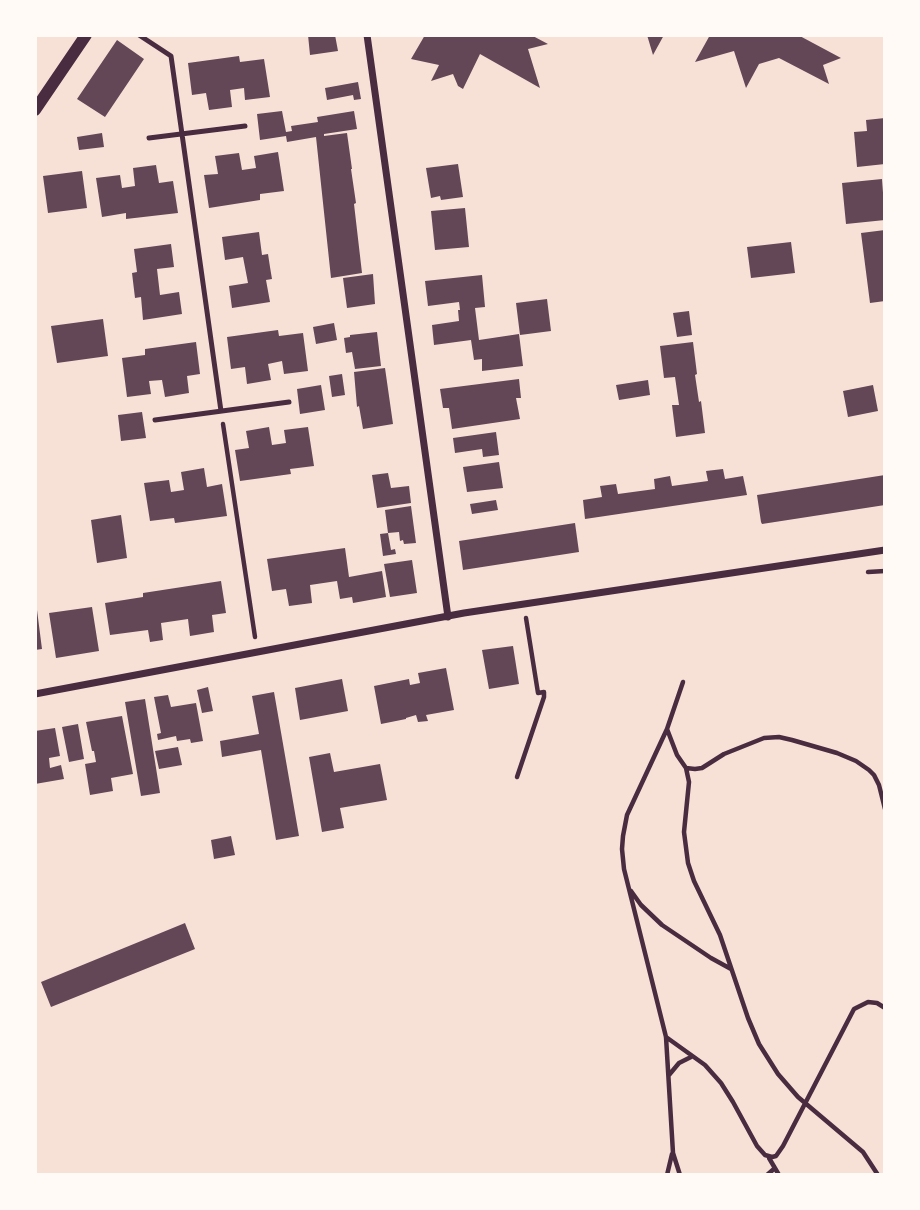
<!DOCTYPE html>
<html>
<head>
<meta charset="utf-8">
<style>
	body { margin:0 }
	#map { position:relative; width:920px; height:1210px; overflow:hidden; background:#f7e1d7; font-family:Roboto,sans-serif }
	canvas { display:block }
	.frame { position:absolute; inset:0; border:37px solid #fffaf5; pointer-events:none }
</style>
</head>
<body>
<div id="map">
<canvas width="920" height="1210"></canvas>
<div class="frame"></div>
</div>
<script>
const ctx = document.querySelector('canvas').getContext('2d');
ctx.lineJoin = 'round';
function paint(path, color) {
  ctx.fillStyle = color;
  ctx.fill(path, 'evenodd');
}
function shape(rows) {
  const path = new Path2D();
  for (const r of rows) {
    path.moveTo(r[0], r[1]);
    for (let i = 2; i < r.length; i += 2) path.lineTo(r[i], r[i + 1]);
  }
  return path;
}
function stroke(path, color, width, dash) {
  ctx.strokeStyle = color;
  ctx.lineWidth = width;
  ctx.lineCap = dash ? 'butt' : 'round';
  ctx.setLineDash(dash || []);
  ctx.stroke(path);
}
paint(shape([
	[308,35,335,35,338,51,310,55],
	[425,35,531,35,548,44,528,49,540,88,480,54,463,89,458,86,453,74,431,81,439,65,411,59],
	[647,35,664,35,653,55],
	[710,35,798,35,841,58,823,65,829,84,779,58,759,64,746,88,734,51,695,62],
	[117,40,144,59,105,117,77,99],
	[239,56,240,62,264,59,270,97,245,100,244,88,230,90,232,107,209,110,206,93,192,95,188,63],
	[358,82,361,99,354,100,353,95,327,100,325,88],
	[282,111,286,132,292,131,291,126,318,122,317,117,354,111,357,129,324,134,324,136,347,133,352,169,351,169,356,203,354,204,362,273,331,278,316,137,287,142,286,136,260,140,257,114],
	[885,118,885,164,857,167,854,132,867,131,866,120],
	[102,133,104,147,79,150,77,137],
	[278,152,284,191,260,194,260,200,209,208,204,175,218,174,215,156,239,153,242,170,256,168,254,156],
	[458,164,463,197,441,200,440,196,431,198,426,168],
	[156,165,159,183,173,181,178,213,126,219,126,213,102,217,96,178,120,175,122,188,135,186,133,168],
	[82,171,87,208,48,213,43,176],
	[882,179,885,220,846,224,842,183],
	[465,208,469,247,435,250,431,211],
	[885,230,885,301,870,303,861,233],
	[259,232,262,255,268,254,270,267,272,279,266,280,270,302,232,308,229,286,248,283,243,257,225,260,222,237],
	[791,242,795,273,751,278,747,247],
	[171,244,174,267,157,269,160,295,179,292,182,314,143,320,141,297,135,298,132,273,137,272,134,249],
	[373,274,375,304,347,308,343,278],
	[482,275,485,307,475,308,479,340,519,334,523,366,482,371,482,359,474,360,471,340,434,345,432,325,459,321,458,310,460,310,459,302,428,306,425,281],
	[547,299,551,331,520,335,516,303],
	[689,311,692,335,677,337,673,313],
	[103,319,108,356,57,363,51,326],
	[334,323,337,340,316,344,313,327],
	[278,330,279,336,303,333,308,371,284,374,282,361,268,364,271,380,247,384,245,367,231,369,227,337],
	[377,332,381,366,355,369,352,352,346,353,344,338,350,337,350,335],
	[196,342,200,374,187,376,189,393,165,397,162,380,149,381,151,394,127,397,122,358,145,355,145,349],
	[693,342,697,374,695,375,699,402,701,401,705,433,676,437,672,405,679,405,675,377,664,378,660,346],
	[385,368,393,424,363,429,359,406,357,407,354,372],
	[342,374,345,395,332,397,329,376],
	[519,379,521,398,516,398,520,419,452,429,449,408,443,408,440,389],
	[648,380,650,395,619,400,616,385],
	[321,385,325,410,300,414,297,389],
	[873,385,878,411,848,417,843,391],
	[142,412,146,438,121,441,118,415],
	[269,427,272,445,286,443,284,430,308,427,314,466,290,469,291,474,240,481,235,450,249,448,246,431],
	[496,432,499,455,483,457,482,449,455,453,453,438],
	[499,462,503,488,467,492,463,467],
	[204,468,207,487,222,484,227,516,175,523,174,518,150,521,144,483,169,480,171,492,184,490,181,472],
	[723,469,725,479,743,476,747,495,585,519,583,500,602,497,600,486,616,484,618,494,655,489,654,479,670,476,672,486,708,481,706,471],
	[388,473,391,488,409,486,411,503,377,508,372,475],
	[885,475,885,505,762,524,761,522,757,495],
	[496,500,498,510,472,514,470,504],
	[411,506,416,543,404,544,403,540,400,541,399,532,388,533,391,550,395,549,396,554,383,556,380,534,388,533,385,510],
	[121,515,127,558,97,563,91,520],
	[575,523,579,552,463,570,459,541],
	[345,548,349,577,382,571,386,597,353,603,352,597,340,599,337,581,310,585,312,603,289,606,286,589,272,591,267,559],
	[412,560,417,593,390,597,384,564],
	[221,581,226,613,212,615,214,632,190,636,188,619,161,623,163,640,150,642,148,630,110,635,105,603,143,597,143,593],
	[92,607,99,651,56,658,49,613],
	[35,610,37,610,42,649,35,650],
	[513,646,519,684,489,689,482,650],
	[446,668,454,710,426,715,428,721,418,722,416,715,406,718,406,719,381,724,374,686,409,679,410,685,420,683,418,673],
	[342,679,348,711,300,720,295,688],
	[208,687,213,711,202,713,197,690],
	[274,692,299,836,276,840,261,750,222,757,220,741,259,734,252,696],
	[168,695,171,707,196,703,203,741,191,743,190,739,177,741,176,736,158,740,157,734,161,733,154,697],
	[145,699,160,793,141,796,125,702],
	[122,716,133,774,111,778,113,791,90,795,85,764,96,762,94,751,92,751,86,722],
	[78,724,84,759,69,762,62,727],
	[55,728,60,756,49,758,50,768,61,765,64,779,35,784,35,731],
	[178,747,182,765,159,769,155,751],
	[330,753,334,772,380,764,387,800,340,808,344,828,322,832,309,757],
	[231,836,235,855,214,859,211,840],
	[185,923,195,949,51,1007,41,982]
]), '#644757');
stroke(shape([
	[223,424,255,637],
	[868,572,885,571],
	[667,729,677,755,686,768,689,782,684,832,688,863,694,881,720,935,748,1018,759,1044,778,1074,798,1097,863,1152,878,1175],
	[686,768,695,769,702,768,724,754,764,738,779,737,792,740,837,753,856,761,869,770,874,775,879,785,885,809],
	[517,777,544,697,544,692,538,693,526,618],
	[631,891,641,905,662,925,711,958,731,969],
	[666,1037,705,1065,721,1083,733,1102,757,1146,765,1155,772,1157,776,1156,783,1146,854,1009,868,1002,877,1003,885,1008],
	[669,1075,679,1063,691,1057],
	[769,1158,779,1175],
	[667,1175,672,1154],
	[680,1175,673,1153,666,1037,624,869,622,849,623,836,627,815,667,729,683,682],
	[767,1175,775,1168]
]), '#4a2c40', 4.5);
stroke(shape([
	[139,35,171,56,221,411],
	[149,138,245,126],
	[155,420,289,402]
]), '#4a2c40', 5);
stroke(shape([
	[367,35,448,617],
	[35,694,464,613,885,550]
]), '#4a2c40', 7);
stroke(shape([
	[35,110,86,35]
]), '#4a2c40', 12);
</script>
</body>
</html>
